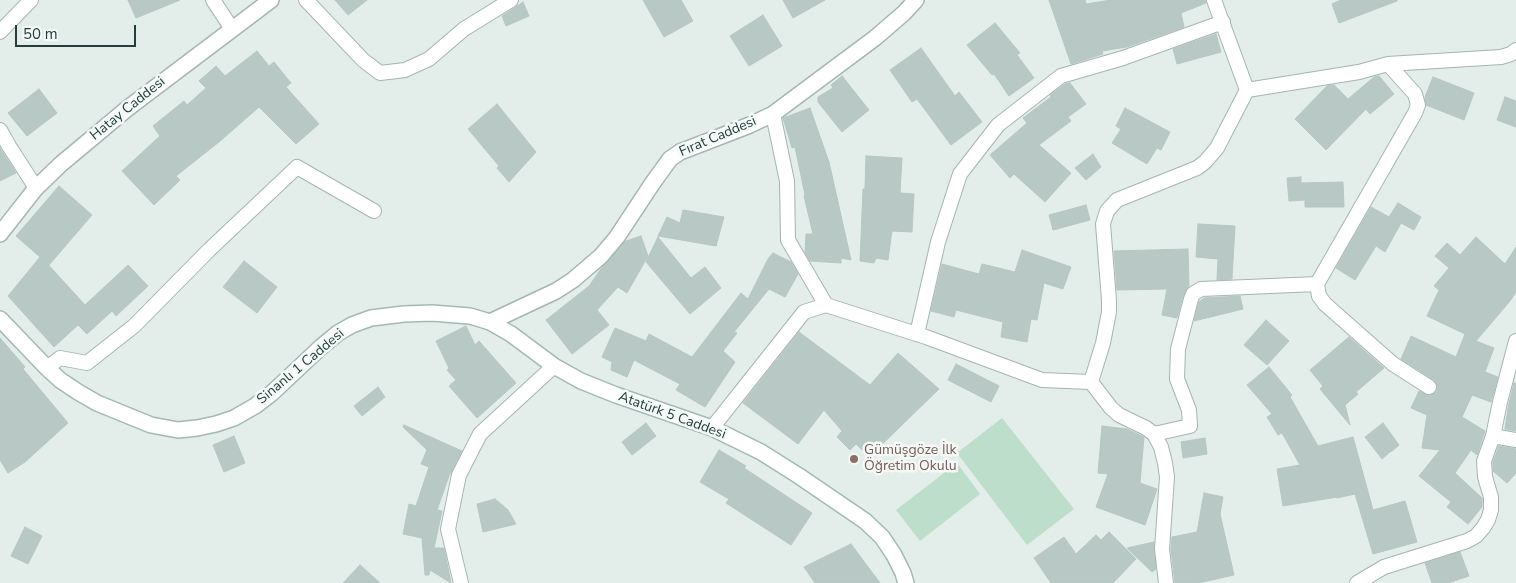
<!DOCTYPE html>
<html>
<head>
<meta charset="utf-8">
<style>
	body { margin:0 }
	#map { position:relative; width:1516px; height:583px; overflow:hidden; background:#e3edea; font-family:"Nunito Sans",sans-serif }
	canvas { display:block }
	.scale { position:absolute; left:15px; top:25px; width:121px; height:22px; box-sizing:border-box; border:2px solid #233e3c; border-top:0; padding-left:6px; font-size:15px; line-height:18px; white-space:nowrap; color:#233e3c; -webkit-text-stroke:4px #f4f9f8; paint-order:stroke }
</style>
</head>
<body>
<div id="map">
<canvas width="1516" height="583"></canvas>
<div class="scale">50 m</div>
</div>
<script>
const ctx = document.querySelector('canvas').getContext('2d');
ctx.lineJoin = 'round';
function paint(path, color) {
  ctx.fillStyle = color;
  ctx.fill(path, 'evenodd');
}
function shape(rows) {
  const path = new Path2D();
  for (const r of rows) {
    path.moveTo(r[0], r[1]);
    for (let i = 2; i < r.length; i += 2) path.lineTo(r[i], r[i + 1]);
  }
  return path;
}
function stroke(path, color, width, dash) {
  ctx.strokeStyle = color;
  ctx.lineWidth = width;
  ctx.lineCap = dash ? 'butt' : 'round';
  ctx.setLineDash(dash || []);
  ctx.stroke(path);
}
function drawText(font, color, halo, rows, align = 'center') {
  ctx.font = font + ' "Nunito Sans",sans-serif';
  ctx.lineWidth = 5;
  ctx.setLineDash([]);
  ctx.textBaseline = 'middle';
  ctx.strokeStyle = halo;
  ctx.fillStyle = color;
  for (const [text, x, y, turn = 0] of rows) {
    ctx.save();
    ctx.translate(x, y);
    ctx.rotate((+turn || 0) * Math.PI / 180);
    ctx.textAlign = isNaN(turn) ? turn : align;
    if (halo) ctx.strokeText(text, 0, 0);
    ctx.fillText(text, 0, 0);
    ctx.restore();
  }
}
paint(shape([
	[1002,418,1074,509,1027,545,957,453],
	[957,463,980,494,920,541,896,510]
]), '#bcdecb');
const building = shape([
	[128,0,180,0,136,18,128,0],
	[335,0,367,0,348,15,335,0],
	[643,0,681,0,693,21,664,37,643,0],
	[783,0,825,0,793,18,783,0],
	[1049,0,1085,0,1086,4,1111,0,1205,0,1206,3,1181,13,1184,27,1127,47,1102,51,1103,54,1071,64,1049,0],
	[1341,0,1397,0,1397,1,1339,23,1332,4,1341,0],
	[523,2,529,16,506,26,502,16,523,2],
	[763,15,782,46,749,66,730,36,763,15],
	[995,23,1020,53,1017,55,1034,78,1009,96,994,74,992,75,967,45,995,23],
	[1216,34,1221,52,1177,64,1173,49,1216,34],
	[921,48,955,96,959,92,982,122,951,145,917,99,912,102,890,70,921,48],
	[257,51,269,66,274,62,291,83,286,87,319,124,296,144,259,107,219,142,176,176,180,180,154,205,122,171,160,136,153,126,184,101,187,105,206,88,199,81,216,66,225,76,257,51],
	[842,76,869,110,842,132,818,102,818,97,833,88,831,85,842,76],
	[1379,76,1394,94,1370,114,1366,109,1326,150,1295,119,1327,86,1334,85,1348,99,1374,77,1379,76],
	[1433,77,1474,93,1464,120,1426,105,1425,97,1433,77],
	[1070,83,1086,104,1068,117,1071,121,1039,145,1071,173,1045,202,1014,174,1010,178,990,155,1027,123,1023,118,1051,97,1050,95,1065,84,1070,83],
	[39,89,57,113,27,136,8,113,39,89],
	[1505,97,1516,101,1516,127,1497,120,1505,97],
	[497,104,536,152,509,182,497,168,499,166,468,129,497,104],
	[810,108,829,162,851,260,841,258,841,263,810,261,805,252,806,234,813,234,804,196,805,195,795,147,792,148,783,118,810,108],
	[1125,108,1170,132,1161,150,1157,148,1147,164,1112,143,1121,129,1116,126,1125,108],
	[0,148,16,173,0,181,0,148],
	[1093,154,1101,167,1086,180,1075,168,1093,154],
	[866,156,902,158,900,193,914,194,912,232,892,231,888,260,876,258,874,263,860,261,863,189,865,189,866,156],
	[1301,177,1301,183,1343,182,1344,207,1305,207,1305,200,1289,201,1287,178,1301,177],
	[59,186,92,215,49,265,44,260,85,305,128,265,148,286,116,316,112,311,87,334,78,325,54,347,8,296,40,257,16,236,59,186],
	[1398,203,1421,217,1414,230,1401,223,1385,252,1376,246,1355,280,1336,268,1371,207,1389,217,1398,203],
	[1086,205,1090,220,1053,230,1049,215,1086,205],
	[683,210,724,217,716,246,658,236,667,217,680,223,683,210],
	[1198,224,1235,226,1232,279,1217,280,1218,259,1196,257,1198,224],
	[641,236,648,256,627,293,618,287,597,310,609,325,572,354,546,320,589,286,603,266,626,241,641,236],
	[658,237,691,278,705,267,721,288,690,314,646,262,658,237],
	[1476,237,1505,264,1516,247,1516,292,1510,301,1476,341,1494,348,1485,372,1498,377,1491,402,1472,395,1462,417,1485,431,1477,455,1471,450,1455,473,1482,498,1482,507,1468,524,1447,507,1451,502,1419,476,1440,450,1422,448,1427,415,1411,408,1419,391,1429,396,1436,392,1438,387,1434,380,1401,359,1411,336,1456,357,1465,334,1427,316,1439,290,1434,286,1449,268,1435,256,1447,243,1460,255,1476,237],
	[1188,249,1189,286,1183,296,1177,318,1162,315,1167,289,1117,290,1114,251,1188,249],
	[1022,250,1071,267,1063,289,1044,283,1037,320,1031,319,1027,342,1001,337,1003,322,956,310,954,317,931,311,942,264,979,274,982,264,1015,272,1022,250],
	[773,253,791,262,798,274,785,297,769,289,734,332,737,333,723,351,735,362,705,407,676,390,680,384,634,360,627,377,611,370,612,362,602,357,615,328,646,341,649,334,692,357,741,293,748,299,768,259,773,253],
	[244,261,277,287,257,313,223,287,244,261],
	[1240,296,1243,309,1194,321,1199,302,1204,298,1240,296],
	[1266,320,1289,341,1267,365,1244,345,1266,320],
	[466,326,475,345,479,341,516,383,477,418,449,386,456,380,447,370,449,368,436,341,466,326],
	[799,332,870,385,898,353,939,389,869,457,856,444,850,450,837,437,842,431,824,410,798,444,743,403,799,332],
	[1349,337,1384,368,1356,392,1358,394,1345,405,1350,425,1320,389,1323,386,1310,370,1349,337],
	[0,338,25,367,23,369,68,423,25,462,8,473,0,460,0,338],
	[956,364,999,386,991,402,948,380,956,364],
	[1269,367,1292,395,1290,397,1318,446,1353,437,1373,510,1405,501,1417,542,1373,554,1355,494,1337,498,1337,497,1283,506,1277,469,1300,465,1282,433,1278,435,1267,417,1272,414,1247,385,1269,367],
	[1514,383,1516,384,1516,431,1505,429,1508,408,1514,383],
	[378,387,385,397,362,416,354,406,378,387],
	[646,423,656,436,632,455,622,442,646,423],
	[1383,423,1399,445,1391,452,1390,451,1390,452,1382,459,1365,437,1383,423],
	[404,425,462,451,449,476,437,510,442,511,434,548,444,548,451,583,430,570,429,575,425,575,422,538,403,534,409,504,416,506,429,467,421,464,427,450,403,427,404,425],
	[1102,426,1127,429,1144,437,1140,483,1157,489,1145,525,1096,507,1108,474,1098,473,1102,426],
	[234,436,245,463,224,472,213,445,234,436],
	[1205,438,1207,454,1183,458,1181,442,1205,438],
	[1499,446,1516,449,1516,473,1507,483,1493,471,1493,462,1499,446],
	[719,450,746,466,744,468,812,513,791,545,726,503,729,499,700,482,719,450],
	[1204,493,1223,497,1220,514,1234,575,1198,583,1175,583,1171,549,1172,537,1197,532,1204,493],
	[495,499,508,510,516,524,483,532,477,504,495,499],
	[25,527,42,536,28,564,11,556,25,527],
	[1109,532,1136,559,1113,583,1051,583,1034,558,1064,537,1076,554,1096,535,1101,540,1109,532],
	[1154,542,1156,569,1152,572,1127,548,1154,542],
	[851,544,880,583,815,583,804,567,851,544],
	[1460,552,1469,576,1448,583,1432,583,1425,563,1460,552],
	[360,565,380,583,343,583,360,565]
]);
paint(building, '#b8c8c4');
stroke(building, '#b6c7c3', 1);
const minor = shape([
	[213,0,232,29],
	[306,0,363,60,380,73,405,70,429,59,464,29,511,0],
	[0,32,31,0],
	[1247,90,1359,72,1388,64,1501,57,1511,54,1516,50],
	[773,114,787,181,788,240,826,305],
	[0,130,9,146,36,188],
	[1317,284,1415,113,1418,105,1415,94,1388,64],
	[917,334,938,242,960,174,998,125,1061,76,1123,58,1223,22],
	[47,368,60,358,87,363,134,326,209,250,297,167,374,211],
	[1091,382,1103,343,1109,312,1109,300,1103,224,1107,211,1117,200,1197,168,1205,162,1217,148,1247,90,1214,0],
	[712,428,804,312,826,305,926,337,1042,380,1091,382,1111,408,1119,415,1146,428,1154,434,1161,447,1165,463,1167,477,1162,549,1166,583],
	[1154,434,1190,426,1189,410,1177,379,1178,349,1191,299,1193,294,1201,289,1317,284,1319,296,1325,304,1393,364,1429,387],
	[1493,436,1516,440],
	[461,583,448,529,459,475,480,434,554,366],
	[1357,583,1384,567,1467,541,1476,536,1483,528,1488,520,1491,510,1491,497,1485,477,1484,461,1493,436,1500,402,1516,341]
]);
const tertiary = shape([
	[0,234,36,188,61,164,128,108,271,0],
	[490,322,556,291,573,280,601,256,617,237,652,184,670,159,680,152,750,125,773,114,875,38,904,13,916,0]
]);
const secondary = shape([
	[0,319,47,368,60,380,78,392,97,403,151,425,178,430,197,428,216,424,234,418,255,406,272,393,321,347,338,333,352,325,371,318,404,314,432,313,470,316,490,322,511,334,554,366,581,381,616,395,712,428,761,452,799,476,865,521,882,537,894,555,903,573,906,583]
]);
stroke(minor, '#a6b5b2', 16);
stroke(tertiary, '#a6b5b2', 18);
stroke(secondary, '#a2b9b4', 18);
stroke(minor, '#fff', 14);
stroke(tertiary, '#fff', 15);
stroke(secondary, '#fff', 15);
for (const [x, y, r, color] of [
	[854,459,5,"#8d6e63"]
]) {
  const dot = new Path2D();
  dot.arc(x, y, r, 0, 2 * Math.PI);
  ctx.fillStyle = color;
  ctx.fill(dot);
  stroke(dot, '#f4f9f8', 2);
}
drawText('14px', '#233e3c', '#f4f9f8', [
	["Hatay Caddesi",128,109,-39],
	["Fırat Caddesi",718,137,-23],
	["Sinanlı 1 Caddesi",301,367,-40],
	["Atatürk 5 Caddesi",672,416,20]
]);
drawText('14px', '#785e54', '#f4f9f8', [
	["Gümüşgöze İlk",864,451],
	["Öğretim Okulu",864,467]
], 'left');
</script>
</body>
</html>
